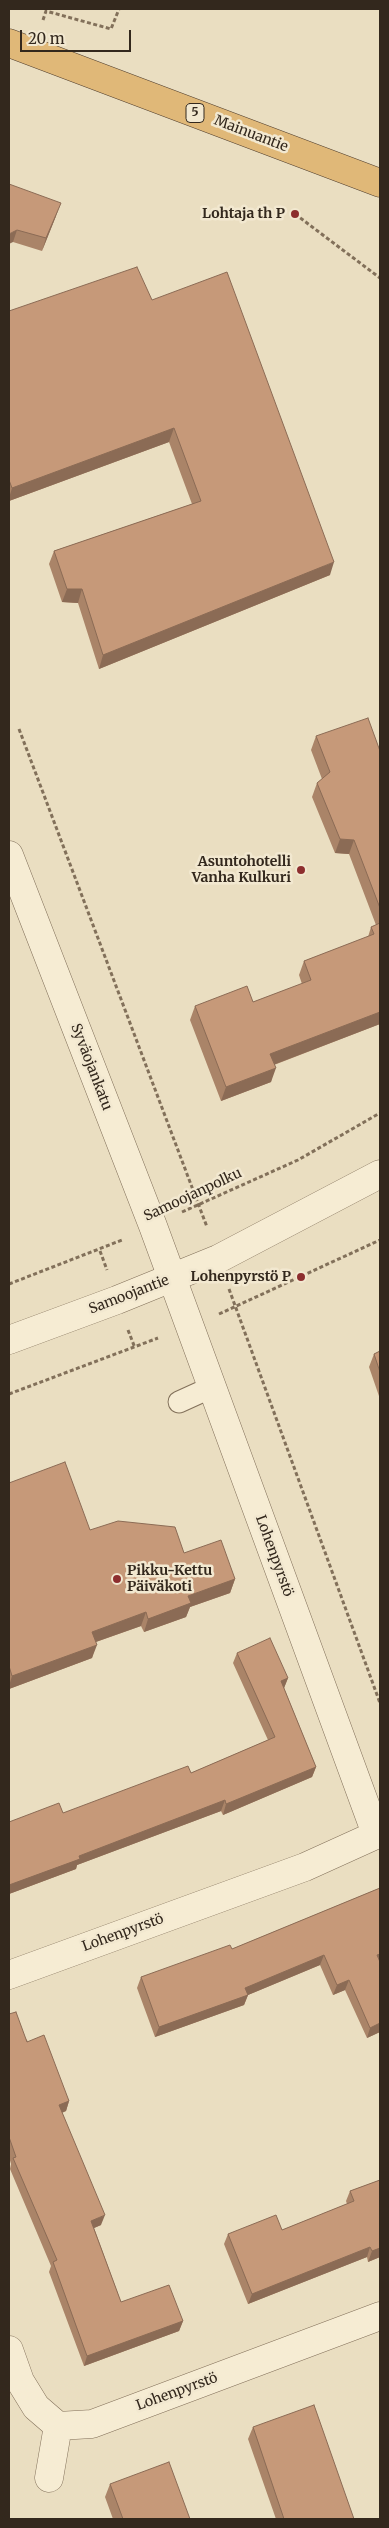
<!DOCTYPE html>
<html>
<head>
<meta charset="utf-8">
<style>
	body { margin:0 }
	#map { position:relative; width:389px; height:2528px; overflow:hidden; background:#eadec1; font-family:Merriweather,serif }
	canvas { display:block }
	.frame { position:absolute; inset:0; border:10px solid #33281d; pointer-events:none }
	.scale { position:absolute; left:20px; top:30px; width:111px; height:22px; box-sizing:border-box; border:2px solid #33281d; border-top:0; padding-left:6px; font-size:15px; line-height:18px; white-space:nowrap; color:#33281d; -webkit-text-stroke:4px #f2e8d0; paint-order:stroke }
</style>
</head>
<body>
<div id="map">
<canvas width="389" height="2528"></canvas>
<div class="frame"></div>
<div class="scale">20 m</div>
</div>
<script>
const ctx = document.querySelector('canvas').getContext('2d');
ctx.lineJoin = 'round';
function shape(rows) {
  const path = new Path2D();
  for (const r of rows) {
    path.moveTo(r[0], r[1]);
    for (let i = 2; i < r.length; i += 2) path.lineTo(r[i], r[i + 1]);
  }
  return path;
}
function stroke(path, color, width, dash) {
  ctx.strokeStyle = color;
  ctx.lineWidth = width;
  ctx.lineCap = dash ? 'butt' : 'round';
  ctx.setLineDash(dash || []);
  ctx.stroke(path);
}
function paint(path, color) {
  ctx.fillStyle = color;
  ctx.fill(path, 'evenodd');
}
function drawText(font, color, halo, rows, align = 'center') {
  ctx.font = font + ' Merriweather,serif';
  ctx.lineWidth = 5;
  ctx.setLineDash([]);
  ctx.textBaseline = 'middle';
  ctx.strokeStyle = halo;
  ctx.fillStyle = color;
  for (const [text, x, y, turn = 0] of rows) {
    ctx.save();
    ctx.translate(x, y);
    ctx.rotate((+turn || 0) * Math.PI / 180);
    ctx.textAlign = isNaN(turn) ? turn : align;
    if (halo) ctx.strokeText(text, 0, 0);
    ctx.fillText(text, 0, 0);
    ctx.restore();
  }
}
const service = shape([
	[179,1402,212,1387]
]);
const minor = shape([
	[9,855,153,1226,376,1834],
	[9,1975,305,1867,380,1833],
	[9,2350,20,2381,36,2407,58,2426,92,2424,380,2316],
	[49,2478,58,2426]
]);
const tertiary = shape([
	[9,1340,117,1300,218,1259,380,1174]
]);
const trunk = shape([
	[9,43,380,183]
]);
stroke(service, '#82705a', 23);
stroke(minor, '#82705a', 29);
stroke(tertiary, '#82705a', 29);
stroke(trunk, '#503e2e', 29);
stroke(shape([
	[43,20,46,11,111,29,119,9],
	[295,214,380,278],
	[19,729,207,1227],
	[182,1212,298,1160,380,1113],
	[100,1251,107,1270],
	[9,1284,122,1240],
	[229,1289,380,1703],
	[219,1314,380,1240],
	[128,1330,135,1348],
	[9,1394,158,1338]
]), '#82705a', 3, [4, 2.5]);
stroke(service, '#f6ecd3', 21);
stroke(minor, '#f6ecd3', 28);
stroke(tertiary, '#f6ecd3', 28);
stroke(trunk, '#e0b878', 28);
paint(shape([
	[9,184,56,216,42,251,13,242],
	[152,300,330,575,99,669,78,603,62,602,49,564,54,551,192,504,169,442,9,501,9,311],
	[316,736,380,751,380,1024,274,1065,271,1082,221,1101,190,1020,195,1006,253,1002,302,984,299,975,304,961,368,937,371,927,376,925,349,854,335,853,312,797,317,783,322,779,311,750],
	[380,1351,380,1399,369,1367,374,1354],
	[9,1483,90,1530,184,1553,235,1579,230,1593,190,1607,186,1617,144,1632,141,1626,96,1642,92,1658,9,1689],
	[237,1653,288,1678,284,1688,316,1767,312,1777,223,1815,221,1811,77,1865,76,1869,9,1894,9,1822,63,1813,191,1773,268,1740,233,1663],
	[380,1888,380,2032,367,2038,345,1990,333,1995,320,1965,248,1995,244,2005,155,2037,137,1988,141,1977,232,1949],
	[9,2014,69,2101,66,2111,62,2113,101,2225,94,2228,121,2302,183,2321,179,2331,84,2366,49,2272,51,2266,10,2169,11,2164,9,2157],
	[380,2180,380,2257,368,2262,367,2257,248,2304,224,2244,228,2234,282,2230,347,2204,346,2201,350,2191],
	[253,2427,354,2519,276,2519,248,2439],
	[110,2484,190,2519,113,2519,105,2497]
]), '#aa8468');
paint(shape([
	[61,203,56,216,42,251,46,238],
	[17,230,13,242,9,244,9,234],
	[174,428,169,442,9,501,9,498,12,488],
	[334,562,330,575,99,669,103,655],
	[67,589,82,589,78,603,62,602],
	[340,839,354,840,349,854,335,853],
	[380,1012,380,1024,265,1068,270,1054],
	[276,1068,271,1082,221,1101,226,1087],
	[235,1579,230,1593,190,1607,186,1617,144,1632,148,1619,188,1596],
	[146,1612,141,1626,87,1645,92,1632],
	[97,1645,92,1658,9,1689,9,1686,12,1676],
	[288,1678,284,1688,277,1691,281,1681],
	[316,1767,312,1777,223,1815,226,1804],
	[225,1800,221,1811,77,1865,76,1869,9,1894,9,1885,79,1856],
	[380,1954,380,1963,377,1955],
	[324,1955,320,1965,248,1995,244,2005,155,2037,159,2027,245,1988],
	[349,1980,345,1990,333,1995,337,1985],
	[380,2023,380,2032,367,2038,370,2028],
	[69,2101,66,2111,55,2115,59,2105],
	[105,2215,101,2225,87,2231,91,2221],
	[370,2247,367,2257,248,2304,252,2294],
	[380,2248,380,2257,368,2262,372,2251],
	[183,2321,179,2331,84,2366,87,2356]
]), '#8b6b55');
const building = shape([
	[9,184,61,203,46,238,17,230,9,234,9,184],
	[137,267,152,300,227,272,334,562,103,655,82,589,67,589,54,551,201,501,174,428,12,488,9,480,9,311,137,267],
	[368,718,380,751,380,908,354,840,340,839,317,783,330,772,316,736,368,718],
	[380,923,380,1012,270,1054,276,1068,226,1087,195,1006,247,986,253,1002,311,980,304,961,374,934,371,927,380,923],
	[380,1351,380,1372,374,1354,380,1351],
	[65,1462,90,1530,118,1521,175,1527,184,1553,221,1540,235,1579,188,1596,191,1603,148,1619,146,1612,92,1632,97,1645,12,1676,9,1666,9,1483,65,1462],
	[270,1638,288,1678,281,1681,316,1767,226,1804,225,1800,79,1856,80,1859,9,1885,9,1822,59,1803,63,1813,188,1766,191,1773,275,1737,237,1653,270,1638],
	[380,1888,380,1954,377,1955,380,1962,380,2023,370,2028,349,1980,337,1985,324,1955,245,1988,248,1995,159,2027,141,1977,230,1945,232,1949,380,1888],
	[16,2012,27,2042,44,2035,69,2101,59,2105,105,2215,91,2221,121,2302,169,2285,183,2321,87,2356,53,2262,57,2260,13,2158,16,2157,9,2137,9,2014,16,2012],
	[380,2180,380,2248,372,2251,370,2247,252,2294,228,2234,276,2215,282,2230,354,2201,350,2191,380,2180],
	[314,2405,354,2519,284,2519,253,2427,314,2405],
	[169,2462,190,2519,123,2519,110,2484,169,2462]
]);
paint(building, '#c69979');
stroke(building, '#8b6b55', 1);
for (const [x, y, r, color] of [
	[295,214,5,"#8d2e2e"],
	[301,870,5,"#8d2e2e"],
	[301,1277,5,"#8d2e2e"],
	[117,1579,5,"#8d2e2e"]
]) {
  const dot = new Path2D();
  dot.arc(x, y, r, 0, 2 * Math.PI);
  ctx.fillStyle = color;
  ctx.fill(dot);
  stroke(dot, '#f2e8d0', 2);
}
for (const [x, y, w] of [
	[195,113,18]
]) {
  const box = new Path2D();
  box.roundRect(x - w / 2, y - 9.5, w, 19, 4);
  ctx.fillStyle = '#f2e8d0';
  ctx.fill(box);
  stroke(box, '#33281d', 1);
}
drawText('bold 12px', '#33281d', null, [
	["5",195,113]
]);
drawText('14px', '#33281d', '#f2e8d0', [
	["Mainuantie",251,134,21],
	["Syväojankatu",91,1067,69],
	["Samoojanpolku",193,1195,-25],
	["Samoojantie",129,1295,-21],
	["Lohenpyrstö",274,1556,70],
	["Lohenpyrstö",123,1933,-20],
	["Lohenpyrstö",177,2392,-20]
]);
drawText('bold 14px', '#33281d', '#f2e8d0', [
	["Lohtaja th P",285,214],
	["Asuntohotelli",291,862],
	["Vanha Kulkuri",291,878],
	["Lohenpyrstö P",291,1277],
	["Pikku-Kettu",127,1571,"left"],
	["Päiväkoti",127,1587,"left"]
], 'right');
</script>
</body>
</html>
